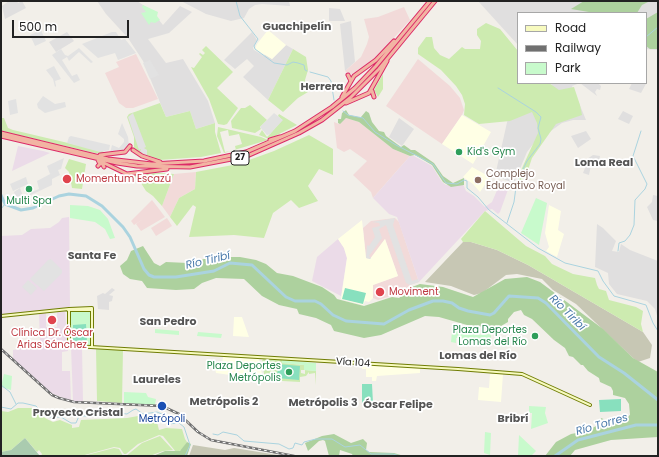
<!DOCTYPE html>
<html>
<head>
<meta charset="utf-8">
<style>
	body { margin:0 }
	#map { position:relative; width:659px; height:457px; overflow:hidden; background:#f2efe9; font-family:Poppins,sans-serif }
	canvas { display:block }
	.frame { position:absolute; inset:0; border:2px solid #222; pointer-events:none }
	.legend { position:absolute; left:517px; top:12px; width:130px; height:72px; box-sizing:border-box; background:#fff; border:1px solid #a7a7a7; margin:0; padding:5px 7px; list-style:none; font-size:12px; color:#222 }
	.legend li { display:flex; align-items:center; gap:8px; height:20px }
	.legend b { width:20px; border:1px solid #a7a7a7 }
	.scale { position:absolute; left:12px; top:20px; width:117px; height:18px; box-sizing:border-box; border:2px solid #222; border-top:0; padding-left:5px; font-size:12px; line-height:14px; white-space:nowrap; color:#222; -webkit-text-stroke:3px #fff; paint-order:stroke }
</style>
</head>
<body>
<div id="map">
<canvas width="659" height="457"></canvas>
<div class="frame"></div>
<ul class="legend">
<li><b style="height:5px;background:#f7fabf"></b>Road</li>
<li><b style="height:5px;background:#707070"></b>Railway</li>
<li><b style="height:11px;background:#c8facc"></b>Park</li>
</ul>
<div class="scale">500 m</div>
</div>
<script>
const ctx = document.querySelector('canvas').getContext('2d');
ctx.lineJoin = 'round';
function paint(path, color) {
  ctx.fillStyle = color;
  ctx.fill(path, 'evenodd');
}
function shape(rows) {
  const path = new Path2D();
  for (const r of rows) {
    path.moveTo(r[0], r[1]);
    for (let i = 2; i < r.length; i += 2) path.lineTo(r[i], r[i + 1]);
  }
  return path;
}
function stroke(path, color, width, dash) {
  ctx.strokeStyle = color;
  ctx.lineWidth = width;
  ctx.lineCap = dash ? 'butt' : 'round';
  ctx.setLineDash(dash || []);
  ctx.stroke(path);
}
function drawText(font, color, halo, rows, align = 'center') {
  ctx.font = font + ' Poppins,sans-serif';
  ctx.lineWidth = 3.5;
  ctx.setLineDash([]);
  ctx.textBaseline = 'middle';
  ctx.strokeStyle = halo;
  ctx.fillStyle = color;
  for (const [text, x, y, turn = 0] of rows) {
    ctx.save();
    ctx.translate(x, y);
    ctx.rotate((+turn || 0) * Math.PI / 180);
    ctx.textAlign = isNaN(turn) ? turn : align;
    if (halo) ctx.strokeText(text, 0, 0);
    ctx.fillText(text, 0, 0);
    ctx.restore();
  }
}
paint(shape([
	[9,1,17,1,18,3,22,1,26,8,5,19,2,6],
	[97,1,137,1,152,11,163,25,180,6,192,12,169,33,148,39,166,63,183,59,208,101,215,123,196,129,190,111,166,117,143,61,128,38,106,14],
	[181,1,289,1,290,6,262,4,255,5,249,9,244,18,231,21,206,14],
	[478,1,658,1,658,50,646,49,646,13,518,13,518,45],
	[329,8,340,9,345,21,329,21],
	[351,21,355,62,345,71,340,24],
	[67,32,74,41,56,52,49,42],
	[252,32,257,40,253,48,254,50,264,56,265,54,272,59,286,45,293,49,268,100,243,77,254,66,247,59,235,69,224,60],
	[647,82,641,93,629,89,632,83],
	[550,83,598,83,601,86,600,90,597,89,595,92,597,96,580,83,572,86,586,120,573,120,562,123,534,143,527,152,514,183,495,176,508,118,557,91],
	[623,111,633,116,629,124,618,119],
	[399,118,414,129,402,146,389,137],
	[586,131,591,139,578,148,571,136],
	[593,155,600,156,598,166,591,165,589,175,583,173,587,163,584,161],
	[653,195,658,196,658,221,653,220,647,207,652,202],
	[597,224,603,228,616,241,612,251,619,252,621,244,630,250,658,261,658,319,655,309,647,301,617,294,609,284,608,273,595,267],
	[112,288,115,290,109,295,113,296,112,301,109,302,109,310,98,309,97,296,103,293,105,294]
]), '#e0dfdf');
paint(shape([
	[404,7,410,20,375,59,353,74,348,74,345,71,361,57,367,44,369,37,364,19,378,17],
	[136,54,158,99,133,108,126,108,119,103,105,73,119,67,116,62],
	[418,59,450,86,460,98,464,110,462,115,442,144,386,106],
	[346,118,359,122,393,149,410,156,373,198,371,192,353,175,367,161,350,149,344,152,337,148,334,122,339,124],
	[196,172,195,189,179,198,170,217,162,206,174,174],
	[152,200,159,209,149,215,159,209,165,217,141,231,136,224,143,219,134,225,131,221],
	[167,218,172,226,156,236,151,228],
	[395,218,399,222,419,282,410,285,398,296,394,295,378,300,373,298,372,294,373,285,398,276,385,239,370,259,366,258,363,228,371,221]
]), '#f2dad9');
paint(shape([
	[18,146,43,151,50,153,12,171],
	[410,156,414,156,432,166,442,182,446,185,463,184,466,191,474,196,485,207,492,202,501,181,510,184,500,212,498,214,492,209,485,211,419,282,397,217,389,214,373,198],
	[69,217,70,307,1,315,1,236,22,235,31,229,50,228,59,222,62,218],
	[338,239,344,248,347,258,341,296,312,281,317,257],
	[65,311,68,351,62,352,62,371,70,371,71,401,51,393,13,359,13,350,20,349,22,343,40,341,39,314,46,313,46,327,57,327,57,312],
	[71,347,82,347,83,402,73,401]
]), '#ebdbe8');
paint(shape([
	[268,30,286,45,272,59,255,49,257,44],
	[462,115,491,132,473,164,442,144],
	[472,167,490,177,480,192,473,184,463,177],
	[549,205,561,211,558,230,564,234,557,257,546,251,549,247,545,233],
	[362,220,366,258,370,259,385,239,398,276,373,285,373,298,369,302,365,301,363,305,341,299,347,258,344,248,338,239],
	[234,317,242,317,249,337,233,336],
	[223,357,259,359,263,379,230,377,230,375,216,373,214,364,222,364],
	[362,364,420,368,420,373,377,376,376,381,372,381,372,377,366,377,366,369,362,369],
	[490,374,503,374,501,402,478,400,479,387,489,388]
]), '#ffffe5');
paint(shape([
	[463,242,471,242,497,250,528,265,643,332,652,345,650,358,638,362,633,358,576,304,553,290,542,279,517,274,506,275,482,293,474,295,451,286,425,282],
	[193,445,225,450,234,448,284,456,189,456]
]), '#c7c7b4');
paint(shape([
	[486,23,500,29,518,51,518,83,549,83,559,90,574,87,580,105,582,115,556,124,532,158,526,176,520,182,518,177,538,133,537,123,532,112,510,121,479,124,464,115,465,104,462,95,456,86,441,70,418,54,418,48,426,37,432,37,434,48,440,55,449,59,462,47,465,49,480,49,481,41,477,35,477,29],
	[206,46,233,72,217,88,238,108,227,124,224,125,218,124,209,99,191,67,194,68,202,57,199,54,200,53,203,55,205,53,202,50],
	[293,49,306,57,308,70,305,80,308,92,298,98,283,112,268,100],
	[383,74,383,89,378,97,374,90],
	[160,103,166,117,190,111,196,129,215,123,215,132,221,153,201,157,159,160,137,151,134,148,134,137,127,117,129,114],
	[250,105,267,120,260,127,261,129,255,133,232,128,231,121,241,108,245,108],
	[279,114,297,125,269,139,259,135,262,130,267,137,270,134,282,120,278,116],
	[1,118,4,118,8,128,13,130,102,151,106,153,95,153,1,131],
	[218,127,261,137,268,140,224,153,217,136],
	[228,130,229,136,239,134,242,144,235,146,236,150,225,152,220,132],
	[309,135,333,149,333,175,319,169,308,186,318,201,299,208,291,200,273,213,264,238,234,235,189,237,196,207,193,205,177,226,170,217,179,198,195,189,196,172,238,164,274,151],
	[69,159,86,164,82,189,72,188,69,172,65,168],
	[146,172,174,174,162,206,153,196,146,191,139,180,135,177,135,174],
	[485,211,526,246,545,256,552,264,573,274,595,278,597,285,599,289,606,291,609,300,636,307,643,311,641,324,643,332,528,265,497,250,471,242,463,242,461,239],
	[96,348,123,349,122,403,97,401],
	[263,359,282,360,282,363,304,365,304,370,301,370,301,373,305,374,305,370,316,371,316,385,315,373,309,374,309,372,306,376,300,377,300,382,265,380,262,361],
	[18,408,33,408,45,418,53,422,60,420,72,425,72,428,79,427,81,420,127,418,138,416,156,418,159,430,166,428,182,429,185,439,187,442,182,450,176,452,163,436,159,435,138,444,126,454,124,454,120,448,114,447,81,456,41,456,42,454,39,450,37,452,25,438,11,450,1,452,1,411,8,412],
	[160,436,173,450,163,451,150,456,126,456,142,443],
	[114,448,119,449,123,456,83,456]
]), '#cdebb0');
paint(shape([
	[584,1,650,1,642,5,637,13,595,13,571,9],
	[658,12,658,49,650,49,646,46,646,19],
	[346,110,349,115,358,117,361,117,366,111,369,113,372,122,379,131,384,132,386,136,401,147,404,145,411,150,415,150,434,163,443,176,453,183,464,178,464,185,451,187,443,182,432,165,415,155,410,156,393,149,359,122,346,118,340,124,338,123,338,119,341,119,342,113],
	[143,246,154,263,160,266,166,262,188,263,208,258,211,261,218,257,240,257,256,260,266,264,277,273,293,276,322,287,334,295,337,299,364,306,392,297,399,298,412,287,420,284,443,287,473,297,505,279,527,277,540,282,603,329,633,358,658,372,658,437,611,440,575,450,570,456,545,456,556,442,571,434,587,431,596,426,601,418,606,420,625,418,630,415,629,404,625,398,613,395,613,391,611,387,600,382,599,378,588,371,583,365,581,365,573,357,569,356,565,348,554,340,532,319,524,315,521,310,514,312,508,319,508,322,501,326,486,327,467,325,439,317,425,316,381,335,364,338,334,331,331,325,316,318,299,314,297,309,279,305,262,296,244,279,216,278,202,283,194,289,176,290,147,288,142,281,130,279,123,274,120,266,127,260,131,251],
	[334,434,351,443,363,439,367,443,366,450,369,452,394,453,404,456,353,456,352,454,340,450,339,456,329,456,325,441,323,440,319,441,308,451,305,443,322,436],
	[187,442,191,444,187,456,153,456,165,451,180,451]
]), '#add19e');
paint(shape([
	[25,438,40,456,1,456,1,452,11,450]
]), '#aacbaf');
paint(shape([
	[143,5,158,12,157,16,160,20,155,23,151,22,149,25,141,13,146,12,142,7],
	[536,198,547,203,539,245,521,233],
	[70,205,88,206,100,210,108,219,115,238,110,239,105,229,95,222,70,218],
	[71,312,91,312,91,345,72,343,70,313],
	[155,329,179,331,179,335,155,333],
	[454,330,477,335,491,334,491,345,462,343,462,339,458,338,456,338,456,343,451,342,452,332],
	[198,332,222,334,221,338,197,336],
	[282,360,316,363,316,371,304,370,304,365,282,363],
	[4,374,12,376,11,390,1,387],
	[124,392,146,393,148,397,156,399,155,405,124,403],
	[529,406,546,407,545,413,548,423,531,429,532,413,529,413],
	[485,432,491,433,490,455,484,453],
	[519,435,536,451,531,456,518,456]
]), '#c8facc');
paint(shape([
	[345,288,366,293,363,304,342,299],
	[86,324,87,341,73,342,73,325],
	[278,364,300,366,299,380,277,378],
	[362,384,372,384,373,403,362,404],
	[621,399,621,411,600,412,599,400]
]), '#88e0be');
paint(shape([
	[41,30,46,41,35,46,30,35],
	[112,32,116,32,121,40,125,39,136,53,118,60,115,53,98,58,82,44],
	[79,48,93,62,91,63,79,52,69,61,67,57,62,60,72,76,77,74,80,80,74,83,52,55,61,49,65,55,68,56],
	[150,60,159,75,150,79,143,63],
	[54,66,61,79,55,81,56,86,55,87,53,79,46,70],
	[43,96,55,104,65,102,66,107,45,113,38,108,37,104],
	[16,99,18,113,10,115,8,101],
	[133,113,146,147,144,148,147,150,147,155,140,152,141,149,139,150,128,117],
	[274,113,283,120,270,134,267,135,260,127],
	[122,123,128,137,129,146,125,150,110,153,112,145,119,148,124,142,124,139,118,134],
	[71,136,110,145,109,150,100,152,67,143,69,137],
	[64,158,61,169,58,170,60,175,52,179,52,185,18,201,14,192,20,188,23,196,39,189,37,181,54,172,50,174,47,166],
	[26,177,28,184,13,191,10,184],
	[395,218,393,225,412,281,418,279,419,282,410,285,406,283,386,225,379,229,382,238,369,256,371,258,370,259,366,258,367,245,369,246,375,237,372,228,380,226,379,223,372,222],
	[51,259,62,270,62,273,44,291,30,279,48,260],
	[28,280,37,288,31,295,22,287]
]), '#e2e2e2');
stroke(shape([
	[236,1,240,16,258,39,254,46,255,49,274,63,287,65,293,62,298,63,304,65,305,70,307,71],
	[646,37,658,27],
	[310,72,328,77,331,81,334,100],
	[498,88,536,112,541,117,538,128,541,139,540,144,527,161,516,184],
	[343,111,348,115,363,118,375,132,396,145,433,164,446,183,457,184,464,180,467,181,467,188,478,197,489,210,538,248,565,263,598,271,603,281,614,296,646,305,653,323,658,331],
	[1,209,5,204],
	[507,223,514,202,516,187],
	[618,251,619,243,625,241,630,235,634,225,635,200,645,189,647,184,633,156,641,131],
	[1,385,10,392,16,404],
	[1,407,11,409,18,403,23,403,36,406,44,414,49,417,61,417,71,423,76,423,79,416,93,416,108,412,127,414,133,410,136,409,143,414,157,412,164,415,167,424,179,423,184,427,190,445,185,456],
	[213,434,218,435,223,432,237,435,244,441,279,444,289,449,293,448,295,443,302,445,304,442,316,439,332,439,345,447,360,445,371,454,393,454,400,456]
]), '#aad3df', 1);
stroke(shape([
	[1,195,5,204,21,210,33,208,59,196,69,194,86,196,102,206,123,227,130,237,144,269,149,275,154,277,176,277,214,271,230,263,252,265,286,297,295,301,315,301,321,304,333,315,346,321,384,324,409,310,433,301,443,301,452,303,459,308,468,311,490,315,494,313,509,296,538,298,546,303,599,357,624,373,658,400],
	[555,456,578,440,636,425,658,425]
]), '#aad3df', 3);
const secondary = shape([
	[69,309,69,343,74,346,458,369],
	[68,310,92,310],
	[1,316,69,309,92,308,92,347],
	[458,369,522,374,590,405]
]);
const trunk = shape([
	[348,75,351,81],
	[372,91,374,97],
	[342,97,354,76,376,60,394,41],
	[346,103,369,93,387,61],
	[1,133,108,159,152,164,204,161,246,152,295,131,332,107,355,88,376,66,430,1],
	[1,136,117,163,137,166,190,167,247,156,299,133,322,120,350,98,379,69,435,1],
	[270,140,280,137],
	[133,150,142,156,160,162],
	[100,155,125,152,130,146],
	[98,160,100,164,98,166],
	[100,161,131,176],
	[101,161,104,167],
	[127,174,167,169]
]);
stroke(secondary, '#707d05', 4);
stroke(trunk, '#dc2a67', 5);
stroke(secondary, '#f7fabf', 2);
stroke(trunk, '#f2b4a3', 3);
const rail = shape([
	[1,349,52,395,59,398,74,402,162,406,179,414,198,432,211,440,294,456]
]);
stroke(rail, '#707070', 2.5);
stroke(rail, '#fff', 1, [3]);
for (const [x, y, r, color] of [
	[459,152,4,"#2e9e5b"],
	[67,179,5,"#e0444e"],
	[478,180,4,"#8d6e63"],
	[29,189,4,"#2e9e5b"],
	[380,292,5,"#e0444e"],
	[52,320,5,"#e0444e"],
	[535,336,4,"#2e9e5b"],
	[289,372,4,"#2e9e5b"],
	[162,406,5,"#1a4fb4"]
]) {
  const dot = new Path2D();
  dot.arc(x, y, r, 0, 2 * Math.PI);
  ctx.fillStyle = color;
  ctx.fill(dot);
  stroke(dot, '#fff', 1.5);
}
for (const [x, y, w] of [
	[240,158,18]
]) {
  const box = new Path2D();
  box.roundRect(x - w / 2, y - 7, w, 14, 3);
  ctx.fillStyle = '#fff';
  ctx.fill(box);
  stroke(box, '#222', 1);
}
drawText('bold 9px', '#222', null, [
	["27",240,158]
]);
drawText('10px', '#27864d', '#fff', [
	["Kid's Gym",467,152,"left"],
	["Multi Spa",29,201,"center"],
	["Plaza Deportes",527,330],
	["Lomas del Río",527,342],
	["Plaza Deportes",281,366],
	["Metrópolis",281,378]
], 'right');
drawText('10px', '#785e54', '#fff', [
	["Complejo",486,174],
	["Educativo Royal",486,186]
], 'left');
drawText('10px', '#be3a42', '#fff', [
	["Momentum Escazú",76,179],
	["Moviment",389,292],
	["Clínica Dr. Óscar",52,333,"center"],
	["Arias Sánchez",52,345,"center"]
], 'left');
drawText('10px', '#222', '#fff', [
	["Vía 104",353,363,4]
]);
drawText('10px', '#164399', '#fff', [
	["Metrópoli",162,419]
]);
drawText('bold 11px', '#555', '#fff', [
	["Guachipelín",297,27],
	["Herrera",322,87],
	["Loma Real",604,163],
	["Santa Fe",92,256],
	["San Pedro",168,322],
	["Lomas del Río",478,356],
	["Laureles",157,380],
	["Metrópolis 2",224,402],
	["Metrópolis 3",323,403],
	["Óscar Felipe",398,405],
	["Proyecto Cristal",78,413],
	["Bribrí",513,419]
]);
drawText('italic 11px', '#4a7aab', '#fff', [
	["Río Tiribí",208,261,-13],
	["Río Tiribí",567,313,45],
	["Río Torres",602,425,-16]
]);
</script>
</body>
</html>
